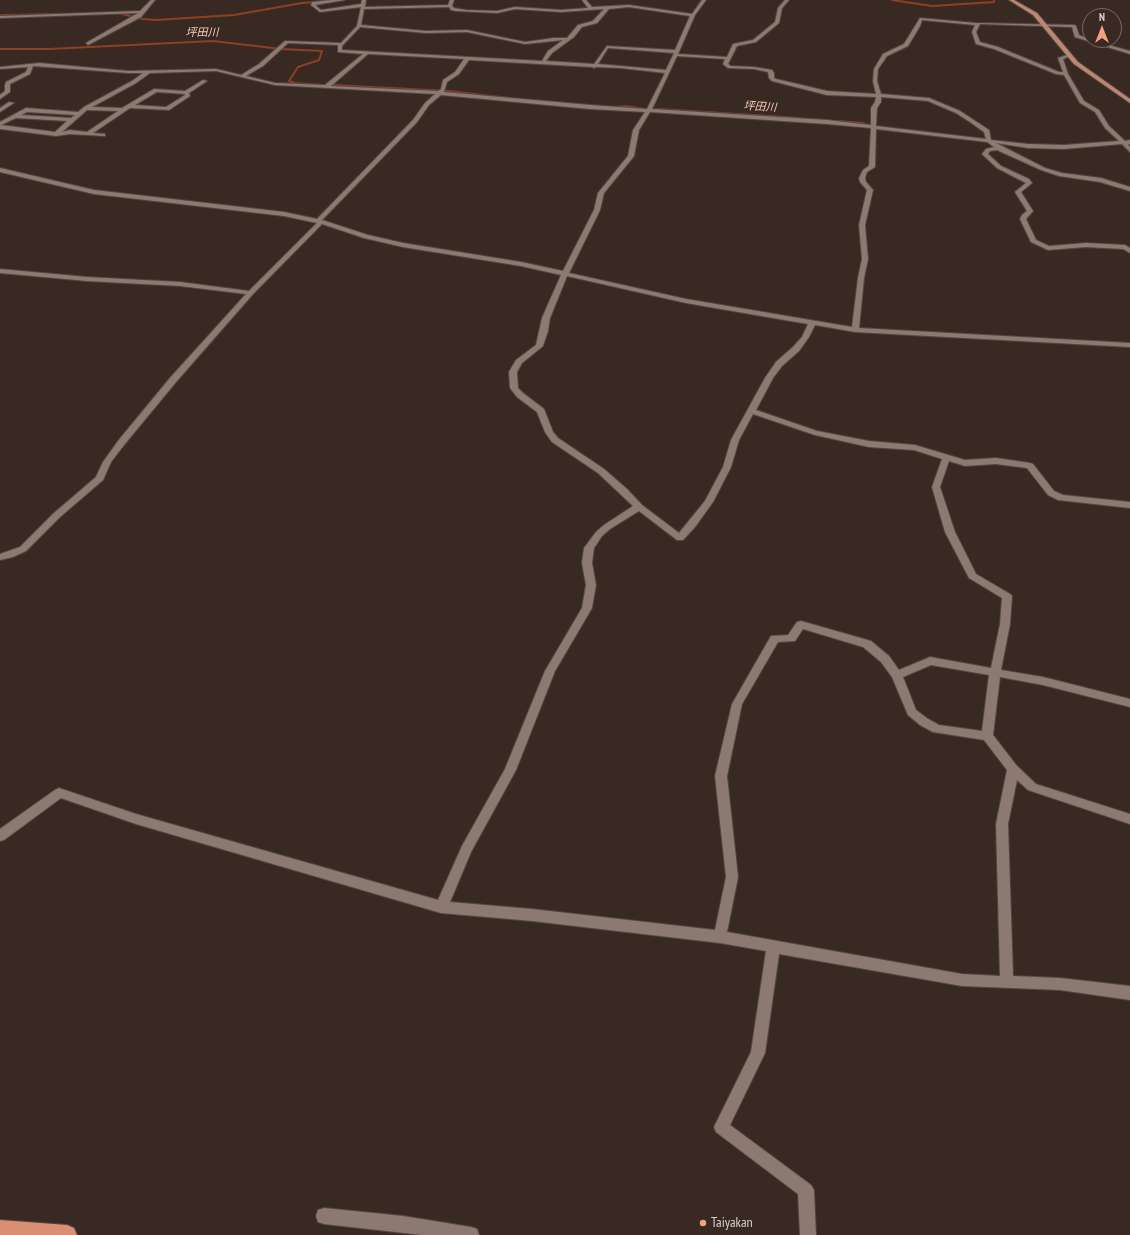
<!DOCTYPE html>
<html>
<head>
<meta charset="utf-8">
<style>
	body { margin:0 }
	#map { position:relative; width:1130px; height:1235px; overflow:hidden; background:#392923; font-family:"PT Sans Narrow",sans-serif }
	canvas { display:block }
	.north { position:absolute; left:1082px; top:8px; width:40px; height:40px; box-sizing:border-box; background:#392923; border:1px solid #796b66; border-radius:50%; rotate:0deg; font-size:11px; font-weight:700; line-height:16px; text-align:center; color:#dacfcb }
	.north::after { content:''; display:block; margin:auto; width:14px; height:18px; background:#f39f82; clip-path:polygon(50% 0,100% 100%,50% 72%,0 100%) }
</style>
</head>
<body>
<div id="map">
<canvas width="1130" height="1235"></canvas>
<div class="north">N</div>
</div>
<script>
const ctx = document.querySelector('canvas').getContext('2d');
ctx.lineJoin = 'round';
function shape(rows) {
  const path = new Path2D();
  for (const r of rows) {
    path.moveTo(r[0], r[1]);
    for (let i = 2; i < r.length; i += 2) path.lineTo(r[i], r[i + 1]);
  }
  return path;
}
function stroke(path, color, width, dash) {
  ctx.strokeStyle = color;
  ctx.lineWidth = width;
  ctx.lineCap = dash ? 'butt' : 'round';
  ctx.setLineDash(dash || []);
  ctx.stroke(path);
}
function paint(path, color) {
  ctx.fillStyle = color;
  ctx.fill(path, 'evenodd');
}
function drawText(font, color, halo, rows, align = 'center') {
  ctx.font = font + ' "PT Sans Narrow","Noto Sans JP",sans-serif';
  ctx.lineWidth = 3;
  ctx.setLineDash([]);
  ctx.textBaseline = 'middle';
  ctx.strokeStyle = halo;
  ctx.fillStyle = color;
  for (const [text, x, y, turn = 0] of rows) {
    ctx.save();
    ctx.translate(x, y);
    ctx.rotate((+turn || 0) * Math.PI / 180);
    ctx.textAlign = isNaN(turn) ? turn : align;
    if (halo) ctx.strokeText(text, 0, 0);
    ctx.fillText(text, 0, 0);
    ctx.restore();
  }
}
stroke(shape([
	[892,0,932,6,994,2,994,0],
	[118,13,143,19,156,20,234,15,302,3,317,2],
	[0,15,71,14],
	[0,49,49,49,213,41,281,49,322,51,319,60,298,67,289,81,295,83,322,85],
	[334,85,449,91,508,98],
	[614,107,626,106,644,109],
	[659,109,800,118],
	[837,121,864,123]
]), '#8d4023', 2);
const minor = shape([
	[151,0,155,0,141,17,88,45,86,43,138,13,0,18,0,16,140,11,151,0],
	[331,0,345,0,315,5,321,10,361,4,362,0,366,0,365,7,448,5,450,0,454,0,452,6,454,8,466,10,497,11,515,7,561,10,588,8,582,0,586,0,592,7,629,5,692,14,702,0,706,0,695,15,678,54,727,57,733,44,753,40,775,22,778,8,785,0,789,0,782,8,779,23,756,42,737,46,728,64,731,66,754,67,772,70,774,73,774,78,776,79,827,91,876,94,873,81,874,69,883,54,904,44,920,18,976,23,1074,25,1076,26,1079,35,1090,40,1130,51,1130,54,1075,37,1072,27,980,24,976,32,980,42,998,47,1059,72,1063,72,1058,58,1070,54,1070,56,1063,59,1068,74,1084,101,1099,110,1109,126,1125,141,1130,140,1130,144,1128,144,1130,147,1130,152,1122,144,1064,149,1028,148,996,143,1045,168,1062,173,1101,178,1130,187,1130,191,1100,182,1059,176,1041,170,997,150,990,151,988,154,1001,166,1029,179,1032,183,1021,192,1033,211,1026,219,1036,240,1049,246,1086,243,1125,245,1130,248,1130,253,1123,249,1086,247,1048,250,1031,242,1020,219,1022,215,1027,211,1015,192,1026,183,997,168,983,155,982,154,986,149,994,147,987,142,876,129,875,167,867,172,865,178,866,182,873,190,865,225,868,259,864,278,859,328,1130,343,1130,347,855,332,815,325,809,337,799,351,782,366,773,378,756,410,817,431,869,441,915,445,965,460,996,458,1030,463,1033,464,1054,491,1063,495,1130,502,1130,508,1058,500,1048,495,1027,468,996,464,965,466,949,461,940,487,955,532,976,574,1010,594,1012,596,1010,624,1001,670,1043,677,1130,699,1130,707,1043,685,1000,677,993,735,1017,766,1036,784,1130,814,1130,824,1028,790,1017,780,1008,824,1013,976,1060,978,1130,986,1130,1000,1060,990,962,986,779,954,765,1053,730,1125,811,1185,814,1190,816,1235,800,1235,798,1194,716,1132,714,1127,751,1052,766,951,720,943,532,921,441,913,136,824,61,798,4,840,0,841,0,829,55,790,59,788,136,814,438,900,462,846,505,769,545,671,582,608,586,585,582,563,584,548,596,532,604,525,633,506,598,473,552,442,545,432,537,412,517,397,510,388,509,372,516,360,536,345,542,318,561,275,521,266,403,247,364,238,322,224,253,294,176,382,124,445,111,462,103,480,60,517,26,551,13,557,0,560,0,554,20,547,54,513,96,477,103,462,118,441,170,378,246,294,180,286,87,281,0,273,0,269,87,277,180,282,249,291,317,223,284,216,94,194,0,172,0,168,94,190,284,212,317,219,413,120,425,103,435,94,275,85,216,71,150,73,136,83,92,107,122,108,154,89,185,91,203,80,207,81,189,93,190,96,169,110,130,108,93,133,105,134,105,136,70,134,56,136,0,129,0,122,26,108,78,112,84,107,132,81,143,73,128,73,33,66,30,74,10,84,10,92,0,99,0,95,5,91,5,85,6,82,26,72,28,67,0,69,0,67,39,63,128,71,216,69,241,75,259,64,285,41,341,43,357,26,361,7,320,12,311,5,312,2,331,0],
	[449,7,451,10,456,11,497,13,515,9,561,12,604,9,593,21,578,25,567,38,554,38,525,42,467,30,426,31,361,25,364,9,449,7],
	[629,7,690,16,675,50,607,46,594,64,546,61,552,53,574,37,582,27,597,23,609,9,629,7],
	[922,20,975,25,972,32,976,44,994,49,1056,74,1064,75,1080,103,1095,112,1105,128,1119,141,1064,145,1028,144,991,140,989,130,960,111,929,98,881,94,877,81,878,69,887,56,908,46,920,26,922,20],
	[360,27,426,33,467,32,525,44,563,40,548,51,542,61,342,50,342,46,360,27],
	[288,43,338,45,338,52,363,54,325,85,275,83,246,76,263,66,288,43],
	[608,48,674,53,666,70,598,64,608,48],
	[368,54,464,59,455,72,443,80,441,89,438,91,331,86,368,54],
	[677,56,725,59,723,64,728,68,754,69,768,72,769,78,772,81,827,95,876,97,875,102,871,108,871,125,827,120,652,109,677,56],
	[469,60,592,67,594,68,596,67,621,68,665,73,647,109,590,105,444,92,447,82,459,74,469,60],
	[157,92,185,94,185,95,166,107,135,105,157,92],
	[441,95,590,109,645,112,633,130,628,156,598,193,594,210,563,271,521,262,403,243,368,235,322,220,417,122,429,105,441,95],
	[881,97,928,101,956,113,970,122,984,132,986,139,876,126,877,108,881,102,881,97],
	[87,110,118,111,87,132,70,130,62,132,87,110],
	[27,112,75,115,71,118,21,115,27,112],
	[650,112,827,124,871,128,869,166,863,170,859,178,860,182,867,190,859,225,862,259,858,278,852,327,686,299,569,273,600,210,604,193,634,156,639,130,650,112],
	[16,118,67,121,55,132,1,125,16,118],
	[567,276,686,303,808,324,802,337,793,347,776,362,765,378,731,440,723,467,705,501,679,533,642,505,627,489,604,469,558,438,553,432,544,409,523,393,518,388,517,372,522,363,543,346,548,331,550,318,567,276],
	[753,414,815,435,869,447,914,450,942,459,932,487,945,532,969,578,1002,598,1000,624,991,668,930,657,899,670,889,656,871,641,801,621,797,622,788,635,771,636,732,704,715,776,726,877,715,930,532,909,450,902,471,852,516,770,555,671,592,608,596,585,592,563,594,548,602,536,610,529,639,511,677,540,683,540,695,527,713,502,731,467,739,440,753,414],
	[803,629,863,647,881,662,892,677,908,715,920,725,933,732,984,740,1007,770,996,824,1000,976,962,974,727,932,738,877,727,776,742,704,778,642,795,641,803,629],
	[931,665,989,675,982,731,939,725,928,719,916,710,903,677,931,665],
	[9,102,14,103,0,112,0,108,9,102],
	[324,1208,403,1216,471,1227,477,1229,479,1235,422,1235,324,1224,318,1222,316,1216,318,1210,324,1208]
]);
const major = shape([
	[1009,0,1014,0,1037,13,1078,62,1130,99,1130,103,1074,64,1033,15,1009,0]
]);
const highway = shape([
	[0,1220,67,1225,74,1228,77,1235,0,1235,0,1220]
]);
stroke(minor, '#544641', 2);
stroke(major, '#544641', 2);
stroke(highway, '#544641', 2);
paint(minor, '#8c7972');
paint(major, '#bb8673');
paint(highway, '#da8f74');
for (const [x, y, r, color] of [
	[703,1223,4,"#f39f82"]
]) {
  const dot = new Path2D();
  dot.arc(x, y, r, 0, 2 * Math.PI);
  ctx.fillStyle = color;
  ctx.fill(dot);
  stroke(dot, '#392923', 1.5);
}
drawText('italic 11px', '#f9cbbb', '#392923', [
	["坪田川",202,33],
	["坪田川",760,107,4]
]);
drawText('14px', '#dacfcb', '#392923', [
	["Taiyakan",711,1223]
], 'left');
</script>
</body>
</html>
